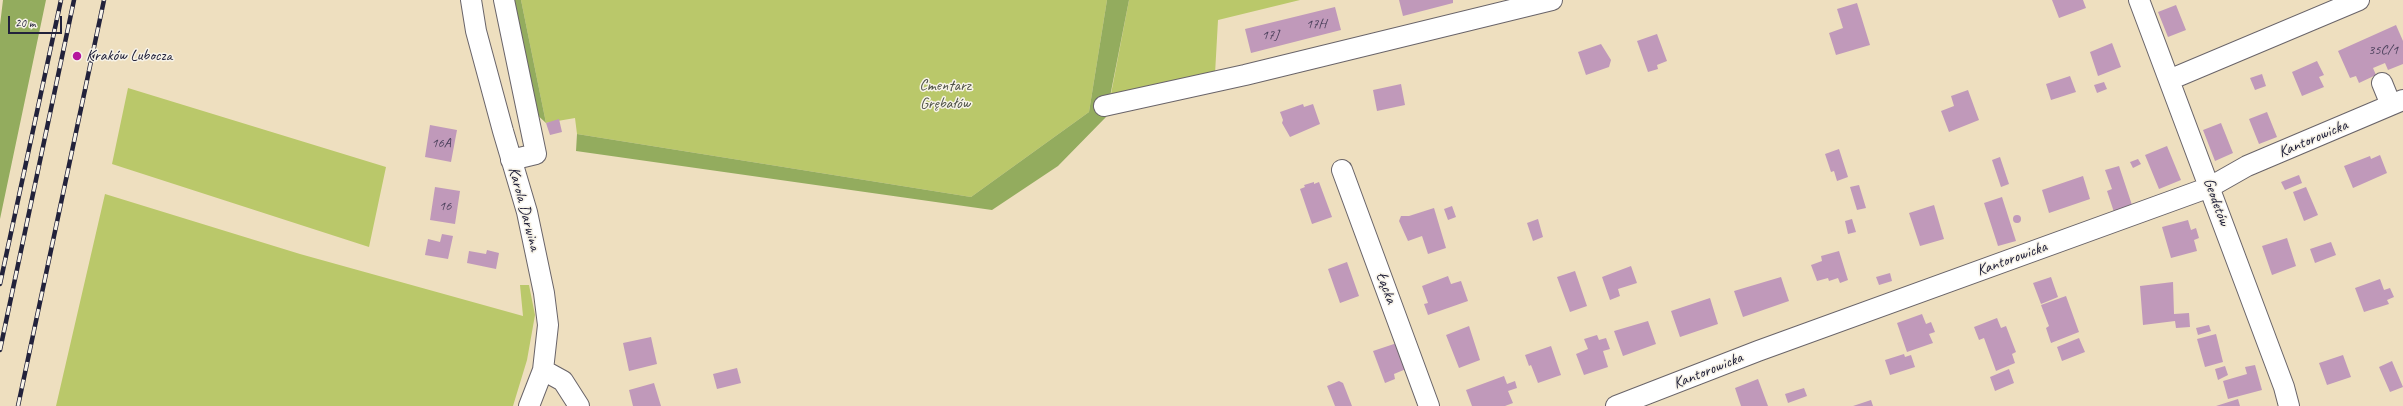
<!DOCTYPE html>
<html>
<head>
<meta charset="utf-8">
<style>
	body { margin:0 }
	#map { position:relative; width:2403px; height:406px; overflow:hidden; background:#eedfbf; font-family:Caveat,sans-serif }
	canvas { display:block }
	.scale { position:absolute; left:8px; top:16px; width:54px; height:18px; box-sizing:border-box; border:2px solid #22223b; border-top:0; padding-left:5px; font-size:12px; line-height:14px; white-space:nowrap; color:#22223b; -webkit-text-stroke:3px #f7f3e8; paint-order:stroke }
</style>
</head>
<body>
<div id="map">
<canvas width="2403" height="406"></canvas>
<div class="scale">20 m</div>
</div>
<script>
const ctx = document.querySelector('canvas').getContext('2d');
ctx.lineJoin = 'round';
function paint(path, color) {
  ctx.fillStyle = color;
  ctx.fill(path, 'evenodd');
}
function shape(rows) {
  const path = new Path2D();
  for (const r of rows) {
    if (r.length === 3) {
      path.moveTo(r[0] + r[2], r[1]);
      path.arc(r[0], r[1], r[2], 0, 2 * Math.PI);
      continue;
    }
    path.moveTo(r[0], r[1]);
    for (let i = 2; i < r.length; i += 2) path.lineTo(r[i], r[i + 1]);
  }
  return path;
}
function stroke(path, color, width, dash) {
  ctx.strokeStyle = color;
  ctx.lineWidth = width;
  ctx.lineCap = dash ? 'butt' : 'round';
  ctx.setLineDash(dash || []);
  ctx.stroke(path);
}
function drawText(font, color, halo, rows, align = 'center') {
  ctx.font = font + ' Caveat,sans-serif';
  ctx.lineWidth = 3;
  ctx.setLineDash([]);
  ctx.textBaseline = 'middle';
  ctx.strokeStyle = halo;
  ctx.fillStyle = color;
  for (const [text, x, y, turn = 0] of rows) {
    ctx.save();
    ctx.translate(x, y);
    ctx.rotate((+turn || 0) * Math.PI / 180);
    ctx.textAlign = isNaN(turn) ? turn : align;
    if (halo) ctx.strokeText(text, 0, 0);
    ctx.fillText(text, 0, 0);
    ctx.restore();
  }
}
paint(shape([
	[521,0,1107,0,1089,112,971,197,577,134,575,118,546,123],
	[1129,0,1300,0,1218,20,1215,74,1111,94],
	[128,88,386,167,369,247,112,164],
	[105,194,300,254,523,316,520,285,529,285,535,315,527,360,513,406,56,406]
]), '#bac86a');
paint(shape([
	[3,0,46,0,0,219,0,25],
	[511,0,521,0,546,123,534,112],
	[1107,0,1129,0,1106,117,1058,166,992,210,576,151,577,134,971,197,1089,112]
]), '#93ac5e');
paint(shape([
	[1399,0,1453,0,1453,3,1403,16],
	[2052,0,2083,0,2086,8,2059,18],
	[1857,3,1870,45,1836,55,1829,33,1843,28,1837,9],
	[2176,5,2186,30,2168,37,2158,12],
	[1335,7,1341,30,1251,53,1245,29],
	[2396,25,2403,41,2403,64,2388,70,2385,63,2373,68,2376,75,2359,83,2356,76,2350,78,2338,51],
	[1657,34,1667,61,1657,65,1658,69,1648,72,1637,41],
	[2112,43,2121,67,2098,76,2090,52],
	[1601,44,1611,60,1609,67,1586,75,1578,52],
	[2317,61,2324,75,2319,77,2324,87,2302,96,2292,72],
	[2262,74,2266,86,2255,90,2250,78],
	[2070,76,2076,92,2051,100,2046,84],
	[2104,82,2107,89,2097,93,2094,85],
	[1401,84,1405,105,1377,111,1373,90],
	[1968,90,1979,120,1949,132,1941,111,1954,106,1951,96],
	[1303,104,1304,107,1313,104,1320,124,1290,137,1282,123,1283,120,1280,112],
	[2267,112,2277,137,2259,144,2249,119],
	[559,119,562,132,550,135,546,123],
	[2221,123,2233,153,2215,161,2203,130],
	[430,125,457,130,451,162,425,157],
	[2167,146,2181,180,2159,189,2145,155],
	[1839,149,1848,177,1837,181,1834,171,1831,172,1825,154],
	[2380,155,2387,173,2353,188,2344,166,2370,156,2371,159],
	[2000,157,2009,184,2001,187,1992,160],
	[2138,159,2141,164,2133,168,2130,162],
	[2119,166,2133,208,2115,215,2107,191,2112,189,2105,170],
	[2299,175,2302,183,2285,190,2281,182],
	[2083,176,2090,199,2049,213,2042,190],
	[1314,182,1314,184,1319,182,1332,217,1312,224,1300,189,1305,187,1304,185],
	[1859,185,1866,208,1857,210,1850,187],
	[435,187,460,191,455,224,430,220],
	[2306,187,2318,215,2304,221,2293,192],
	[2002,197,2016,241,1998,246,1984,203],
	[1934,205,1944,239,1920,246,1909,213],
	[1452,206,1456,217,1448,220,1444,209],
	[1434,208,1446,248,1428,254,1422,236,1408,241,1399,221,1401,216,1409,216],
	[2017,219,4],
	[1538,219,1543,237,1533,241,1527,223],
	[1852,219,1856,232,1848,234,1845,221],
	[2188,220,2191,230,2196,228,2199,238,2194,240,2197,251,2171,258,2162,227],
	[442,234,453,236,448,259,425,255,428,239,440,242],
	[2287,238,2296,266,2272,275,2262,246],
	[2331,242,2336,255,2315,263,2310,249],
	[487,250,499,253,496,269,467,263,469,251,486,254],
	[1839,251,1848,280,1840,283,1838,278,1829,281,1828,278,1817,281,1811,265,1822,261,1821,256],
	[1347,262,1359,296,1340,303,1328,269],
	[1631,266,1637,283,1618,289,1620,296,1610,300,1602,277],
	[1575,271,1587,306,1570,312,1557,277],
	[1890,273,1892,281,1879,285,1876,277],
	[1448,276,1451,284,1461,281,1468,301,1428,315,1424,304,1428,303,1422,286],
	[1781,277,1789,301,1743,317,1734,291],
	[2051,277,2058,297,2041,304,2033,283],
	[2380,279,2384,290,2390,288,2394,297,2387,300,2389,304,2364,312,2355,288],
	[2173,282,2174,314,2189,313,2190,327,2176,328,2175,321,2143,325,2140,286],
	[2066,296,2079,332,2051,343,2046,328,2049,326,2041,305],
	[1710,298,1718,324,1680,337,1671,311],
	[1922,314,1926,324,1931,322,1935,332,1929,334,1933,343,1907,352,1897,323],
	[1997,318,2001,328,2006,326,2016,352,2012,354,2015,363,1996,371,1984,338,1979,340,1974,327],
	[1648,321,1656,344,1623,356,1614,331],
	[2209,325,2211,331,2198,335,2196,328],
	[1469,326,1480,360,1459,368,1446,335],
	[2216,334,2223,362,2205,367,2197,339],
	[1597,335,1599,340,1606,338,1610,349,1603,351,1608,367,1584,375,1576,354,1588,349,1584,339],
	[651,337,657,364,629,371,623,343],
	[2079,338,2085,352,2062,361,2057,347],
	[1397,343,1406,369,1394,374,1395,379,1385,383,1373,351],
	[1551,346,1561,375,1538,383,1531,365,1529,366,1525,355],
	[1904,354,1905,357,1911,355,1915,367,1890,375,1885,360],
	[2343,355,2351,377,2327,385,2319,363],
	[2392,361,2403,387,2390,392,2379,367],
	[2255,365,2262,390,2228,399,2223,381,2247,374,2245,367],
	[2225,366,2228,375,2218,380,2215,369],
	[737,368,741,383,717,389,713,374],
	[2009,369,2014,383,1995,391,1990,377],
	[1504,376,1507,384,1515,381,1517,388,1508,391,1513,403,1505,406,1472,406,1466,390],
	[1758,379,1768,406,1741,406,1735,388],
	[1339,381,1343,383,1352,406,1335,406,1327,386],
	[654,383,661,406,633,406,629,390],
	[1804,388,1807,396,1788,403,1785,394],
	[2238,399,2240,406,2216,406],
	[1871,400,1873,406,1853,406]
]), '#c099ba');
const minor = shape([
	[471,0,476,31,503,131,527,212,544,293,548,325,543,370,529,406],
	[504,0,536,154,511,160],
	[2139,0,2284,387,2289,406],
	[2169,80,2359,0],
	[2382,83,2391,105],
	[1104,106,1245,75,1552,0],
	[1342,170,1429,406],
	[543,370,563,381,579,406],
	[1616,406,1758,351,2210,187,2247,166,2403,100]
]);
stroke(minor, '#696469', 22);
stroke(minor, '#fff', 20);
const rail = shape([
	[0,284,61,0],
	[0,350,74,0],
	[18,406,104,0]
]);
stroke(rail, '#22223b', 4.5);
stroke(rail, '#f7f3e8', 3, [9]);
for (const [x, y, r, color] of [
	[77,56,5,"#b5179e"]
]) {
  const dot = new Path2D();
  dot.arc(x, y, r, 0, 2 * Math.PI);
  ctx.fillStyle = color;
  ctx.fill(dot);
  stroke(dot, '#f7f3e8', 1.5);
}
drawText('14px', '#4a405b', null, [
	["17H",1316,24],
	["17J",1270,35],
	["35C/1",2383,50],
	["16A",441,143],
	["16",445,206]
]);
drawText('16px', '#22223b', '#f7f3e8', [
	["Kraków Lubocza",86,56]
], 'left');
drawText('16px', '#505449', '#f7f3e8', [
	["Cmentarz",945,86],
	["Grębałów",945,104]
]);
drawText('16px', '#22223b', '#f7f3e8', [
	["Kantorowicka",2313,139,-23],
	["Geodetów",2216,202,70],
	["Karola Darwina",524,209,75],
	["Kantorowicka",2012,259,-20],
	["Łącka",1386,288,70],
	["Kantorowicka",1708,371,-22]
]);
</script>
</body>
</html>
